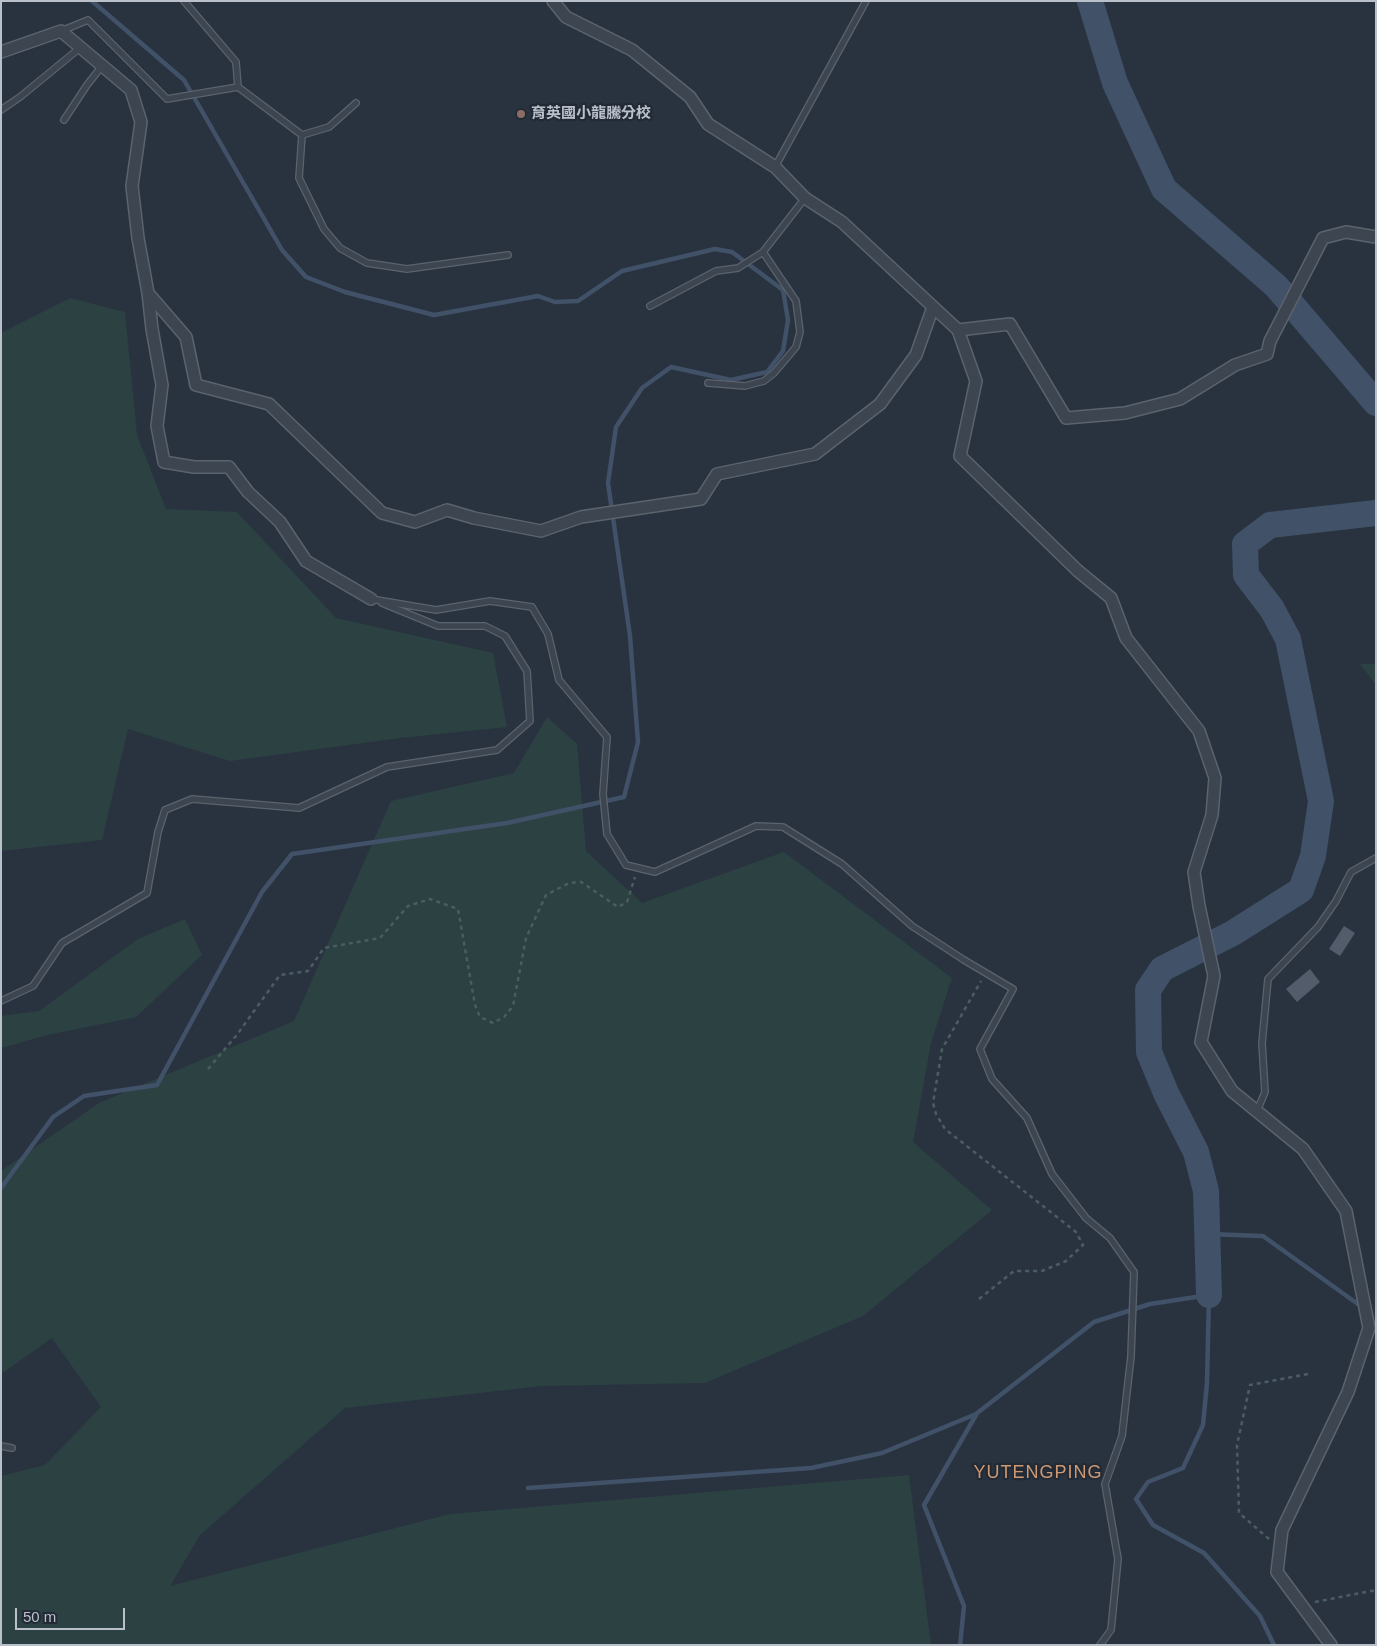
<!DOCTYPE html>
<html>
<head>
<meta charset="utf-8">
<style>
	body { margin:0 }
	#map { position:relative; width:1377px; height:1646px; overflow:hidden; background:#293340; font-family:Helvetica,sans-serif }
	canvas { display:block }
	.frame { position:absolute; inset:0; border:2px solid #bac0ca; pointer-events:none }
	.scale { position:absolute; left:15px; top:1608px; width:110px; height:22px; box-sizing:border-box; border:2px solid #bac0ca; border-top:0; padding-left:6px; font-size:15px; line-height:18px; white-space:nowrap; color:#bac0ca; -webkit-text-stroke:4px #222a36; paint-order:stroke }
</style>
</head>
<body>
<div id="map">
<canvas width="1377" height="1646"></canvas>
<div class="frame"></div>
<div class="scale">50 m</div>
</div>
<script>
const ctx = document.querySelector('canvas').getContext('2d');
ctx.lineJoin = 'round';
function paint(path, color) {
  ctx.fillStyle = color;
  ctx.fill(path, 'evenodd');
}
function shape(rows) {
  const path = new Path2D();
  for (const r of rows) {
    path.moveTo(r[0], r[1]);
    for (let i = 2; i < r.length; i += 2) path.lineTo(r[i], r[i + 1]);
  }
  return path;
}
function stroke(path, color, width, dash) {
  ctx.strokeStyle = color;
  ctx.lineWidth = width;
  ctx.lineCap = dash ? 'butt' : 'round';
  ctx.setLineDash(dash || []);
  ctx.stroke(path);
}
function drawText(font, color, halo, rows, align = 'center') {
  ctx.font = font + ' Helvetica,"Noto Sans TC",sans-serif';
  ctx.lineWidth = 4.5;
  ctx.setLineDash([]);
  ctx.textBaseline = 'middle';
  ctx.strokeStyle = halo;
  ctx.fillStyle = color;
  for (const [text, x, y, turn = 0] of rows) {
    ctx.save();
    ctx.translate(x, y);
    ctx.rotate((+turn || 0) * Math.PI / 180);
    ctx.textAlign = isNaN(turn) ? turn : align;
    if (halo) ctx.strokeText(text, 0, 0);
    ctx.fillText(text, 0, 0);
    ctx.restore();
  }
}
paint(shape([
	[70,298,125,312,137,435,166,509,237,512,336,618,493,653,507,727,400,738,230,761,128,729,102,840,1,851,1,333],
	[1360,664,1376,664,1376,685],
	[547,717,577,744,586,851,642,903,784,852,952,978,931,1043,913,1142,992,1210,863,1316,705,1383,542,1386,345,1408,200,1535,170,1586,450,1514,909,1475,931,1645,1,1645,1,1476,45,1465,101,1407,52,1338,1,1374,1,1171,99,1103,294,1021,391,801,514,773],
	[185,919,202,955,136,1017,47,1035,1,1048,1,1016,39,1011,138,939]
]), '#2c4142');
stroke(shape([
	[1,1188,53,1117,84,1096,157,1085,262,892,292,854,507,823,624,797,638,742,630,636,608,483,616,427,642,388,671,367,731,380,767,372,783,351,788,320,783,290,732,252,715,249,622,271,578,301,555,302,538,296,434,315,345,292,306,277,282,250,184,80,92,1],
	[1207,1234,1263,1236,1362,1307],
	[528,1488,811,1468,882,1453,976,1414,1094,1322,1150,1304,1209,1295,1207,1383,1203,1425,1183,1468,1148,1482,1136,1499,1153,1525,1204,1553,1260,1616,1274,1645],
	[960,1645,964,1606,924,1505,976,1415]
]), '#405168', 4.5);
stroke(shape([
	[1090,1,1115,83,1164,189,1276,286,1376,403],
	[1209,1295,1206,1191,1196,1152,1166,1093,1149,1052,1148,990,1162,969,1233,933,1301,890,1313,856,1321,801,1288,639,1272,609,1246,575,1245,544,1270,525,1376,513]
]), '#405168', 26);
paint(shape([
	[1344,926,1355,933,1340,956,1329,949],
	[1310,969,1320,982,1297,1002,1286,989]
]), '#525c6b');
const service = shape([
	[184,1,236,62,238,87],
	[61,31,88,20,167,99,238,87,302,135,299,178,324,229,340,248,367,263,407,269,508,255],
	[1,110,20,97,81,47],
	[64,120,87,85,102,66],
	[302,135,329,127,356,103],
	[775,167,866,1],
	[650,306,716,271,738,268,763,252,805,198],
	[708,383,745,386,764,381,774,373,796,347,800,332,796,301,763,252],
	[371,599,436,610,490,601,532,607,548,634,559,680,607,737,603,794,607,834,626,865,655,872,756,826,783,827,842,864,912,926,964,960,1013,989,980,1049,992,1079,1027,1118,1052,1174,1086,1218,1110,1238,1134,1272,1131,1356,1122,1436,1105,1484,1118,1559,1111,1630,1100,1645],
	[1,1001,33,986,62,943,147,893,158,832,165,810,192,799,299,808,387,767,497,750,530,721,527,671,505,636,485,626,438,626,382,603],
	[1257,1111,1265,1092,1262,1043,1268,979,1318,927,1336,901,1351,872,1376,858],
	[1,1446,12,1448]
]);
const minor = shape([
	[553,1,566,17,632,50,690,97,708,124,775,167,805,198,842,222,958,330,976,381,960,456,1078,571,1111,598,1126,638,1199,731,1215,778,1212,815,1194,872,1199,906,1214,976,1201,1042,1232,1091,1303,1149,1346,1211,1369,1328,1348,1392,1282,1530,1277,1572,1331,1645],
	[1,52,61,31,131,90,141,122,132,186,138,238,148,293,152,329,162,385,157,426,164,462,194,467,229,467,248,492,280,522,306,561,371,599],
	[148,293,186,337,196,385,269,404,382,513,415,522,447,510,474,518,541,531,581,517,701,499,717,474,815,454,880,404,916,355,933,307],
	[958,330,1010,324,1066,418,1125,413,1180,399,1235,365,1267,354,1270,341,1323,238,1346,232,1376,237]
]);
stroke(service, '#5b636d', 8);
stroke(minor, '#5b636d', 14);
stroke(shape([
	[208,1069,236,1036,280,975,308,971,324,948,380,938,408,906,430,899,458,909,475,1005,480,1017,493,1023,504,1017,513,1006,526,938,546,895,569,883,581,882,618,907,627,902,635,877],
	[979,1299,1014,1271,1042,1271,1066,1261,1083,1245,1076,1232,945,1129,936,1114,933,1103,942,1049,981,981],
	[1269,1539,1239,1513,1237,1445,1250,1385,1308,1374],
	[1315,1602,1376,1590]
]), '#4b5d60', 2.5, [4, 4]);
stroke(service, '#3d4550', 5.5);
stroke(minor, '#3d4550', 11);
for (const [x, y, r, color] of [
	[521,114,5,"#8d6e63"]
]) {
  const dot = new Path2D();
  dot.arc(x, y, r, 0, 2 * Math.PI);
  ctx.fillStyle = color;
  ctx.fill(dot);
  stroke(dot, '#222a36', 2);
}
drawText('bold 15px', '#bac0ca', '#222a36', [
	["育英國小龍騰分校",531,114]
], 'left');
ctx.letterSpacing = '1px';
drawText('18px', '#cd9972', '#222a36', [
	["YUTENGPING",1038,1473]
]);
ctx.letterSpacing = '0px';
</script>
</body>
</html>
